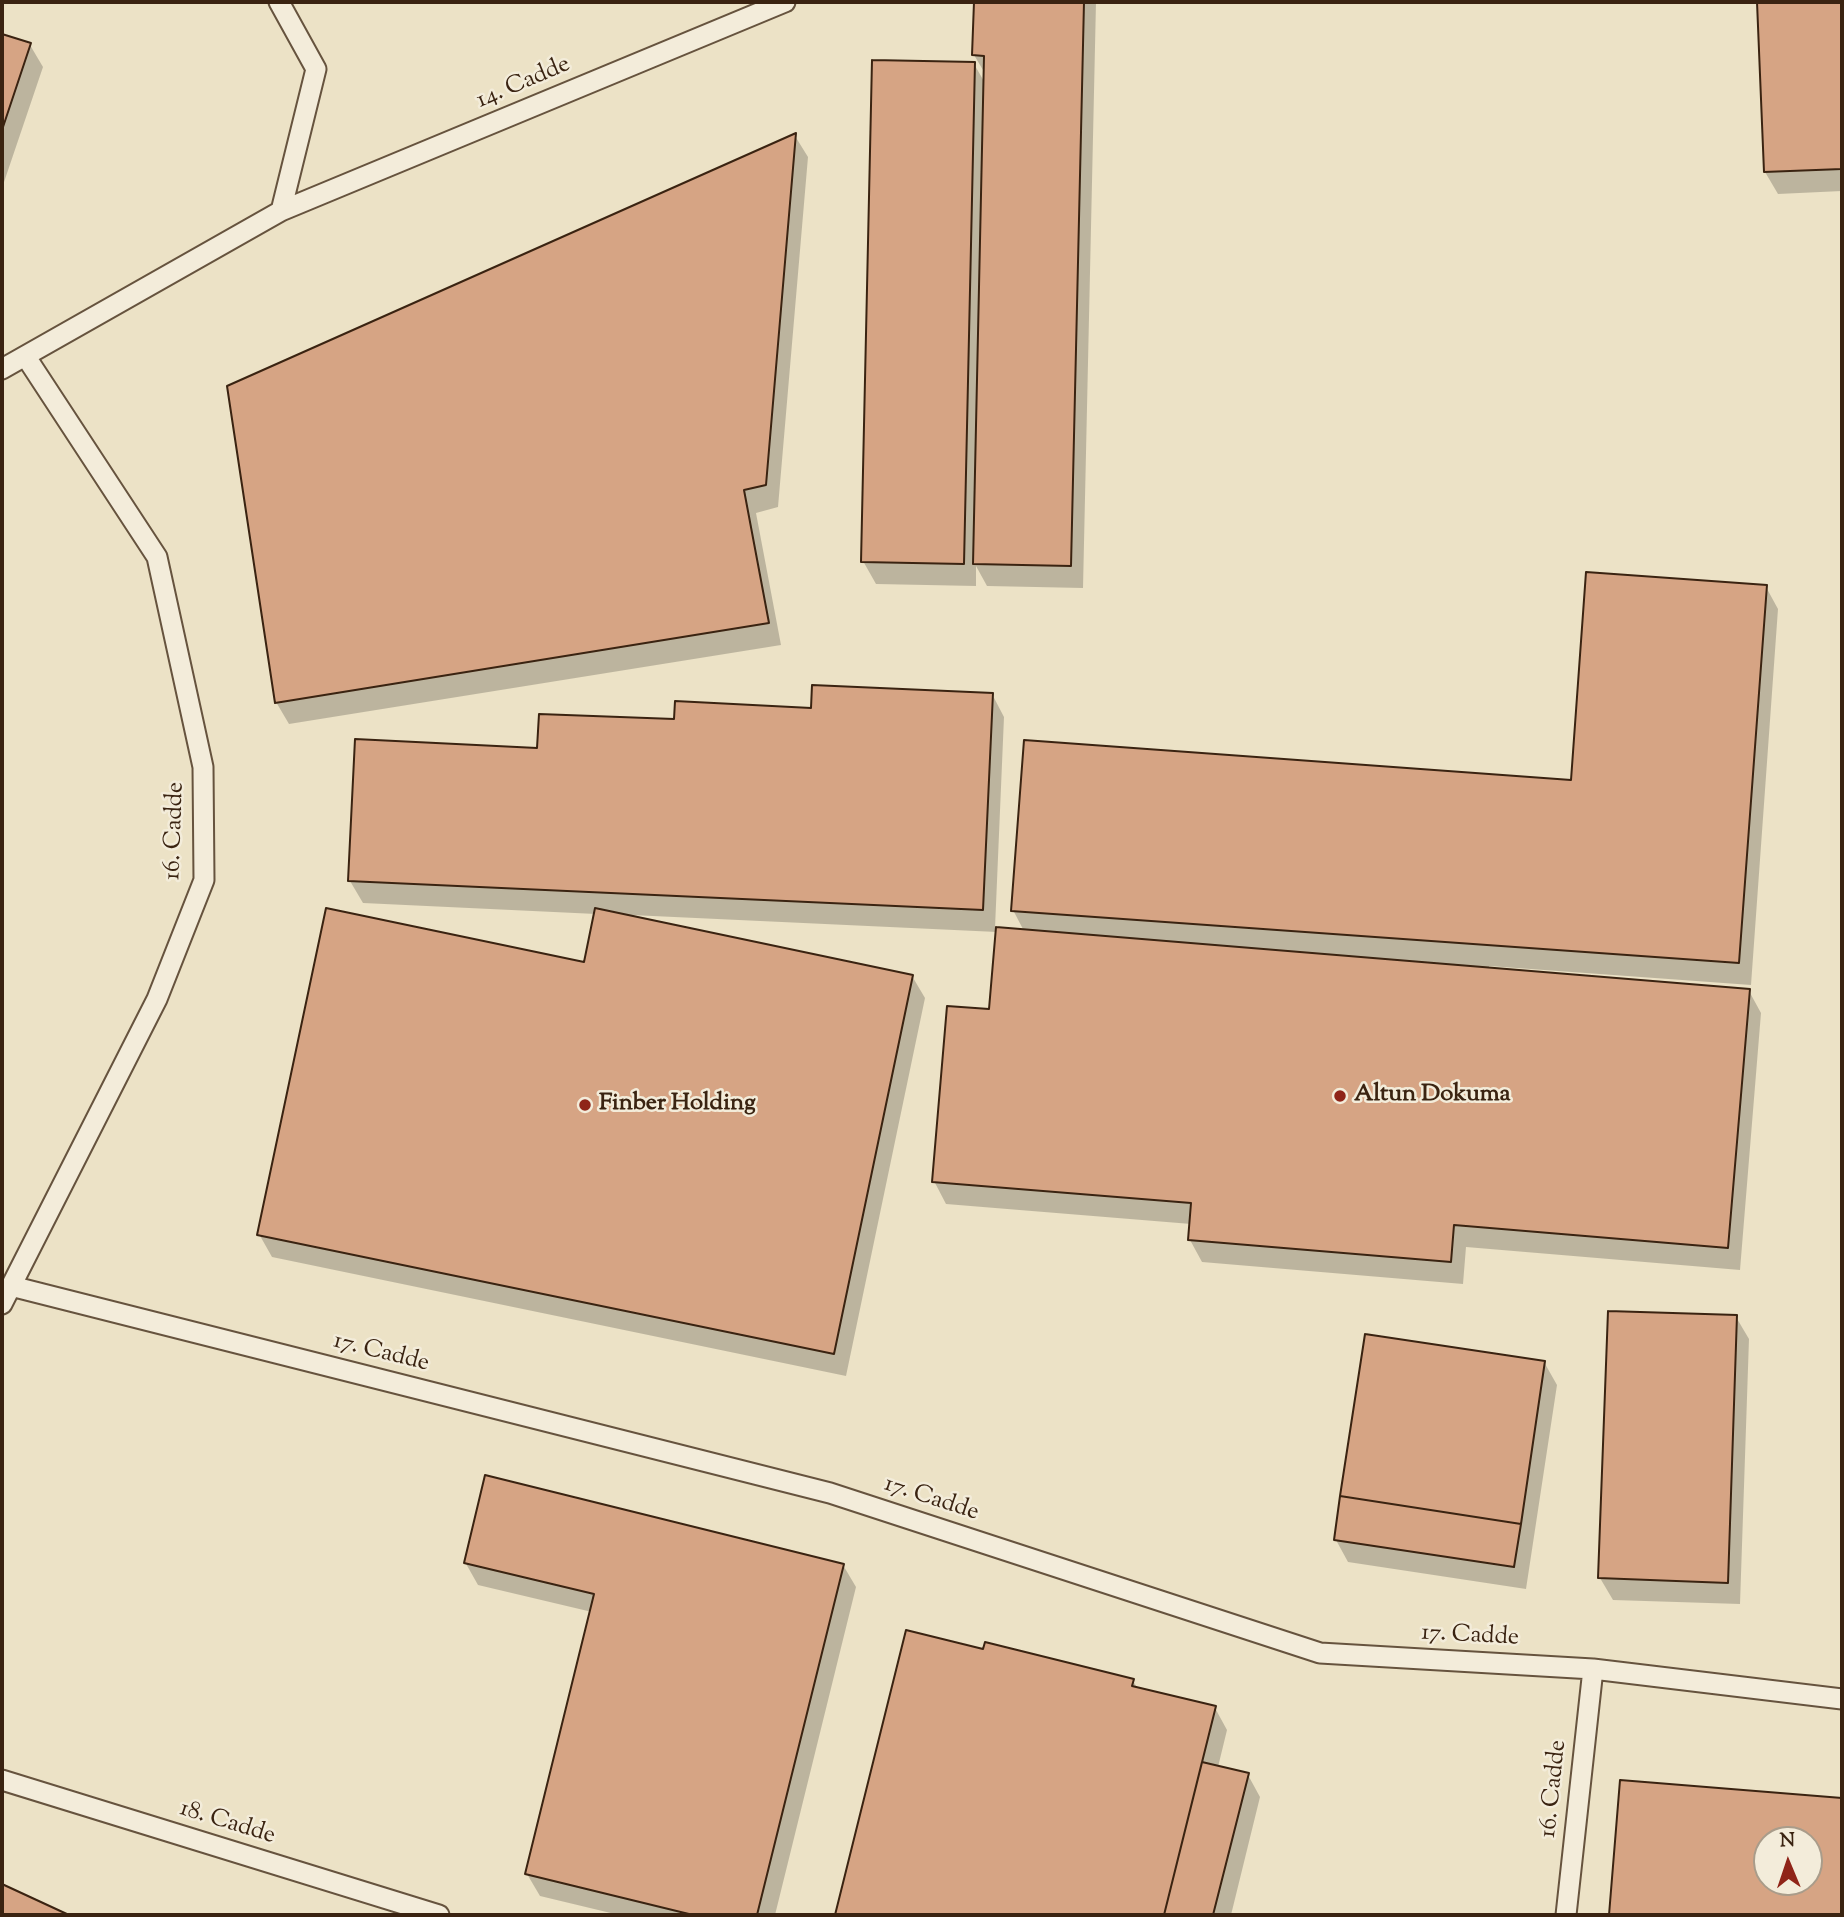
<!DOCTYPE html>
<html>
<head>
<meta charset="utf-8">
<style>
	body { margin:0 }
	#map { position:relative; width:1844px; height:1917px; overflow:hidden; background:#ece2c6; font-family:"Sorts Mill Goudy",serif }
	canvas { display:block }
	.frame { position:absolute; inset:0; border:4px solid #3a2311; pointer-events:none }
	.north { position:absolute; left:1753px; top:1826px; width:70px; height:70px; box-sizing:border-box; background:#f3ecda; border:2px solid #a99c8a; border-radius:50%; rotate:358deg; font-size:19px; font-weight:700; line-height:28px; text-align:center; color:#3a2311 }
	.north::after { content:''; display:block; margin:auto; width:24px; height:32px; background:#8f2418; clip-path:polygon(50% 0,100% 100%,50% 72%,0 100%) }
</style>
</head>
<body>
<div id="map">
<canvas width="1844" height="1917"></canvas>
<div class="frame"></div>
<div class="north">N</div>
</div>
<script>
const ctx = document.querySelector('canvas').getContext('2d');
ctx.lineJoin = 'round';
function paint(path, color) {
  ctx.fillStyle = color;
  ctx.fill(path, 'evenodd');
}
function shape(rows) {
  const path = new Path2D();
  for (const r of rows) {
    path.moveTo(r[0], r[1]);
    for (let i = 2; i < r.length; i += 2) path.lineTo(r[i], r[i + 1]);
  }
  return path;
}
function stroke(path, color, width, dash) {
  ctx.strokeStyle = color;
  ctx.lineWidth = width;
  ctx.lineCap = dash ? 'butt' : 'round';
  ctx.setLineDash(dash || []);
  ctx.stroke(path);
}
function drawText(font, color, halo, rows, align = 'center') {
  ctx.font = font + ' "Sorts Mill Goudy",serif';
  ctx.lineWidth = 5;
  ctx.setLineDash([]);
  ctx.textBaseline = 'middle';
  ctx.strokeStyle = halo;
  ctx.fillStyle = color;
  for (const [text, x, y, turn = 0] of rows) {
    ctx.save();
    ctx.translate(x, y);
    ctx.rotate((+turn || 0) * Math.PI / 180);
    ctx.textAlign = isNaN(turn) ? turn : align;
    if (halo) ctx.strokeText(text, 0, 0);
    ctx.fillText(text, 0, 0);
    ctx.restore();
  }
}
paint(shape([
	[975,2,1096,2,1083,588,987,586,976,566,976,586,876,584,863,561,974,64,985,83,986,75,974,55],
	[1660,2,1723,2,1662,4],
	[1759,2,1842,2,1842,191,1778,194,1765,172],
	[2,36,30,45,43,67,2,188],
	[795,136,808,157,778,507,756,513,781,645,289,724,276,702],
	[1766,587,1778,609,1751,985,1489,966,1489,969,1749,991,1761,1013,1740,1270,1466,1247,1463,1284,1202,1262,1190,1240,1191,1224,946,1204,934,1181,990,1011,997,932,631,915,912,976,925,998,846,1376,272,1257,259,1234,586,964,596,914,363,903,350,881,539,750,676,721,992,694,1004,717,995,928,1024,931,1013,910,1572,782],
	[1736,1317,1749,1339,1740,1604,1613,1600,1600,1578],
	[1544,1362,1557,1385,1526,1589,1348,1562,1336,1540],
	[465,1562,843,1565,856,1587,775,1915,619,1915,540,1896,527,1874,592,1612,478,1585],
	[907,1632,985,1652,1133,1681,1138,1689,1215,1708,1227,1730,1218,1767,1248,1775,1260,1797,1231,1915,837,1915],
	[1622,1782,1842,1799,1842,1915,1611,1915],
	[1767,1840,1809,1840,1809,1882,1767,1882]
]), '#0003');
const building = shape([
	[974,2,1084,2,1071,566,973,564,984,56,972,55,974,2],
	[1757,2,1842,2,1842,169,1764,172,1757,2],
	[2,34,31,43,2,130,2,34],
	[872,60,975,62,964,564,861,562,872,60],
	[796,133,766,485,744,490,769,623,275,703,227,386,796,133],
	[1586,572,1767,585,1739,963,1011,911,1024,740,1571,780,1586,572],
	[812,685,993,693,983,910,348,881,355,739,537,748,539,714,674,719,675,701,811,708,812,685],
	[326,908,584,962,595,908,913,975,834,1354,257,1235,326,908],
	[996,927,1750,989,1728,1248,1454,1225,1451,1262,1188,1240,1191,1203,932,1182,947,1006,989,1009,996,927],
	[1608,1311,1737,1315,1728,1583,1598,1578,1608,1311],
	[1365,1334,1545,1361,1521,1524,1340,1496,1365,1334],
	[485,1475,844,1564,757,1915,693,1915,525,1874,594,1594,464,1563,485,1475],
	[1340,1496,1521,1524,1514,1567,1334,1540,1340,1496],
	[906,1630,983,1649,985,1642,1134,1679,1132,1686,1216,1706,1164,1915,835,1915,906,1630],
	[1202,1762,1249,1773,1213,1915,1164,1915,1202,1762],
	[1620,1780,1842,1798,1842,1915,1609,1915,1620,1780],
	[1767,1840,1809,1840,1809,1882,1767,1882,1767,1840],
	[2,1884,69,1915,2,1915,2,1884]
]);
paint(building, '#d6a484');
stroke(building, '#3a2311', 2);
const lane = shape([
	[279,2,316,69,281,211],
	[2,369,281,211,785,2],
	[11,1286,830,1493,1320,1653,1593,1669,1842,1699],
	[2,1304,157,999,204,880,203,767,157,557,26,357],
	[2,1780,439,1915],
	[1566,1915,1593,1669]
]);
stroke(lane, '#66533e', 23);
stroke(lane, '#f3ecda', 19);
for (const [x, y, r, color] of [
	[1340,1096,7,"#8f2418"],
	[585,1105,7,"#8f2418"]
]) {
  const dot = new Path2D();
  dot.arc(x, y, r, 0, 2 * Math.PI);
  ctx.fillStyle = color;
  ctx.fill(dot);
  stroke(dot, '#f3ecda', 2.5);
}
drawText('24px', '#3a2311', '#f3ecda', [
	["14. Cadde",524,84,-23],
	["16. Cadde",176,831,-88],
	["17. Cadde",381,1354,14],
	["17. Cadde",931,1500,18],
	["17. Cadde",1470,1637,3],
	["16. Cadde",1555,1789,-84],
	["18. Cadde",227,1824,17]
]);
drawText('bold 24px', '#3a2311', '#f3ecda', [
	["Altun Dokuma",1354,1096],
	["Finber Holding",599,1105]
], 'left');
</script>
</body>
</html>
